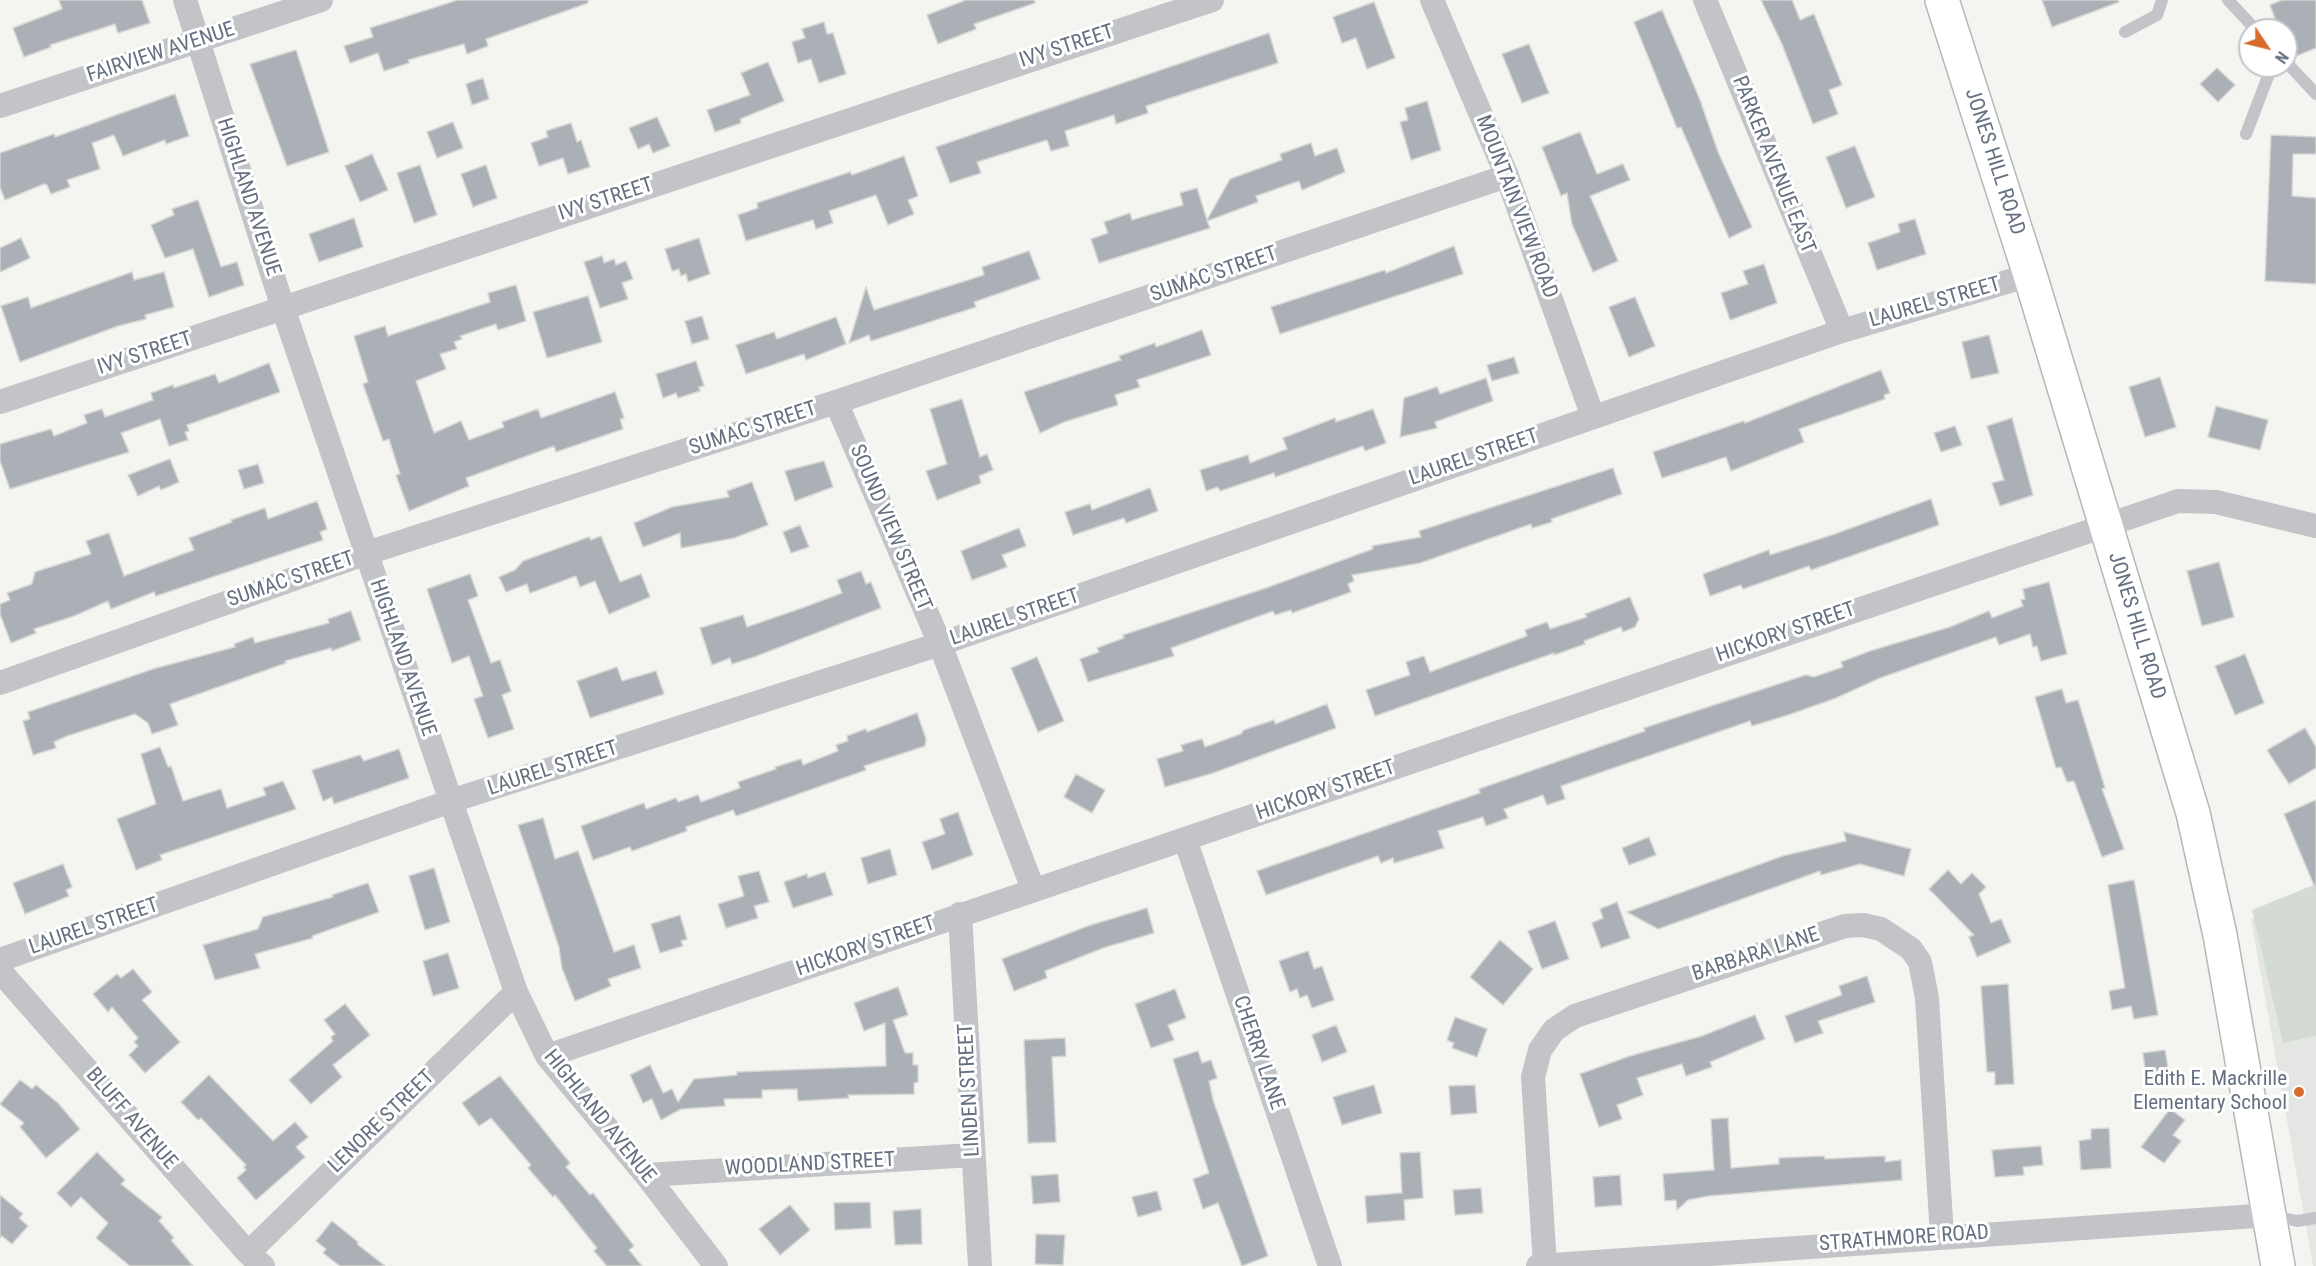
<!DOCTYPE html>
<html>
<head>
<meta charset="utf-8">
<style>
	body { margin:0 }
	#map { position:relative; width:2316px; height:1266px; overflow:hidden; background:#f4f4f0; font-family:"Roboto Condensed",sans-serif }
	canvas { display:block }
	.north { position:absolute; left:2238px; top:18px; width:60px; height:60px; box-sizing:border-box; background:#fff; border:2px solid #c1c6cc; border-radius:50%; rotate:125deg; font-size:16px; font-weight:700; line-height:24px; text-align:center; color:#657080 }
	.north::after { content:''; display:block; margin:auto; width:21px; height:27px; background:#d86a2c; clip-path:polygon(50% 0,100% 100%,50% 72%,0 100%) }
</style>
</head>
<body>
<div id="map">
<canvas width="2316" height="1266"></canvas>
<div class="north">N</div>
</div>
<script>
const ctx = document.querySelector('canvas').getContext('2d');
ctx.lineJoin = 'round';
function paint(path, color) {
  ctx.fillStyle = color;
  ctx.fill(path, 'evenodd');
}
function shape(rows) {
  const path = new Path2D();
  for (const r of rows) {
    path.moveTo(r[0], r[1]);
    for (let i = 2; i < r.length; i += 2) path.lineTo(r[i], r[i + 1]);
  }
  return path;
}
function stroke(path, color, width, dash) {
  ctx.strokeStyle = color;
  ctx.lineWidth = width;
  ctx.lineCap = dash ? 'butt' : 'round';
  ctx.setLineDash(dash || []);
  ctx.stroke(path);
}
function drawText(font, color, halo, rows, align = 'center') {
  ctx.font = font + ' "Roboto Condensed",sans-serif';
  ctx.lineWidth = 6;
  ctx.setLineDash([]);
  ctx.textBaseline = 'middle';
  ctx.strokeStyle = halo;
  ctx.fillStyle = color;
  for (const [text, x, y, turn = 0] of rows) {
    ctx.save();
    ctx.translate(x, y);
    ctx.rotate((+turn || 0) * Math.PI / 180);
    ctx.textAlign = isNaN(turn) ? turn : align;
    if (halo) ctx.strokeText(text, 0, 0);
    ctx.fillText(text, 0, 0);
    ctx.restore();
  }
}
paint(shape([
	[2316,897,2316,1266,2313,1266,2251,919]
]), '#e4e6e4');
paint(shape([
	[2316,884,2316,1036,2283,1043,2252,910]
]), '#d4dbd2');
const building = shape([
	[59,0,142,0,150,23,118,33,115,24,50,45,51,47,24,57,13,28,62,9,59,0],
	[458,0,588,0,588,3,486,39,488,46,467,54,464,44,408,60,409,63,384,71,378,53,350,63,344,46,373,37,370,28,458,0],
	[966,0,1034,0,1035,3,974,24,976,29,938,44,927,15,966,0],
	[1761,0,1792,0,1800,20,1814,14,1842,85,1829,90,1838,114,1813,124,1782,44,1761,0],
	[2042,0,2118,0,2119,2,2052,27,2042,0],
	[2282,0,2316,0,2316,48,2294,57,2286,39,2286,30,2282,30,2278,20,2276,21,2270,5,2282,0],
	[1374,2,1395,58,1367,69,1356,38,1342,43,1333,17,1374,2],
	[1662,10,1700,100,1718,152,1752,227,1729,238,1681,127,1677,128,1634,22,1662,10],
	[824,22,827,34,833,33,846,74,819,83,811,59,798,63,792,42,805,38,802,29,824,22],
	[1269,33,1278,63,1146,106,1148,113,1116,124,1114,115,1065,131,1069,146,1051,151,1047,140,977,162,981,173,950,183,936,147,1269,33],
	[1529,44,1549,93,1522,103,1502,54,1529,44],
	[296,50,329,152,287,166,250,64,296,50],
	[768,62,784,101,740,119,741,123,715,132,707,110,750,95,741,73,768,62],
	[2217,68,2235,85,2218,102,2200,84,2217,68],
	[483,78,489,99,472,105,466,84,483,78],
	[175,94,189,136,166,144,165,140,123,156,114,135,92,143,100,169,67,180,70,187,51,194,47,185,44,184,5,200,0,187,0,153,54,134,55,137,175,94],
	[1427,101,1441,150,1411,160,1400,122,1408,120,1405,108,1427,101],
	[657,117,670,146,653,153,649,144,638,149,629,128,657,117],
	[453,122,463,148,437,158,427,132,453,122],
	[571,123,577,142,581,140,590,167,568,174,563,158,539,166,531,143,548,137,546,131,571,123],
	[1580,132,1597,174,1623,164,1630,180,1590,196,1618,261,1593,272,1572,224,1567,193,1561,196,1542,147,1580,132],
	[2271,135,2316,137,2316,154,2293,154,2292,196,2316,198,2316,284,2265,281,2271,135],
	[1311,143,1315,156,1337,148,1345,172,1302,190,1299,181,1256,196,1258,202,1207,221,1210,228,1099,263,1091,239,1108,233,1104,222,1130,213,1132,220,1183,205,1180,193,1197,188,1207,220,1230,179,1282,160,1280,154,1311,143],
	[1855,146,1875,197,1846,208,1826,157,1855,146],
	[372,154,388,190,360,202,345,166,372,154],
	[904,156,918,196,908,200,914,214,888,225,876,195,829,211,833,223,816,229,813,220,746,241,738,215,758,208,757,203,850,172,852,175,904,156],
	[420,165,437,215,414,223,397,173,420,165],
	[486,165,497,198,473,207,461,174,486,165],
	[198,200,221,267,237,262,244,285,209,297,193,249,165,258,151,225,174,215,172,209,198,200],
	[354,218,363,247,319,262,309,234,354,218],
	[1915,219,1926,254,1877,270,1868,243,1900,232,1898,224,1915,219],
	[21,238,30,258,0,272,0,248,21,238],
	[699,238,710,274,688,282,686,274,681,276,679,269,672,271,665,249,699,238],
	[1454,246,1463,274,1280,334,1271,307,1385,270,1386,273,1454,246],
	[1029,251,1040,279,974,302,976,307,871,341,869,335,849,343,866,287,874,310,984,275,982,267,1029,251],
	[602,256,604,263,614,259,616,265,626,261,633,279,622,283,628,299,600,308,584,262,602,256],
	[1764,264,1777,303,1730,320,1721,293,1748,284,1743,271,1764,264],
	[132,272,134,280,164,272,174,307,145,315,146,319,118,326,20,362,1,306,28,297,31,308,132,272],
	[516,285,526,321,498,330,496,324,460,336,462,339,454,342,457,349,440,354,446,369,416,381,434,433,461,421,469,440,504,427,502,422,538,409,541,418,615,392,624,418,620,419,623,429,556,452,554,446,466,478,469,486,409,511,396,475,400,474,389,439,383,441,363,384,368,382,354,336,385,326,388,336,490,302,488,293,516,285],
	[588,296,602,342,547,358,533,312,588,296],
	[1635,297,1655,346,1629,357,1609,307,1635,297],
	[702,316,709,339,692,344,685,321,702,316],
	[836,317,846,344,806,360,804,354,746,374,736,345,774,332,777,339,836,317],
	[1202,330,1211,355,1137,380,1140,387,1115,395,1118,405,1064,422,1040,433,1024,392,1121,360,1119,356,1155,343,1156,347,1202,330],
	[1989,335,1999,373,1971,379,1962,342,1989,335],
	[1514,357,1519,373,1492,381,1487,365,1514,357],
	[696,361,704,386,699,387,700,391,678,398,676,393,663,398,656,374,696,361],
	[269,363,280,392,187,425,189,431,185,432,188,440,169,446,160,419,121,433,129,452,10,489,0,461,0,444,51,429,54,436,87,423,84,415,102,409,105,417,153,400,151,393,173,385,174,388,215,374,219,383,269,363],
	[1881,370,1890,393,1884,395,1885,399,1799,429,1804,442,1731,471,1726,457,1662,478,1653,452,1744,421,1745,423,1881,370],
	[2160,377,2176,427,2145,437,2129,387,2160,377],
	[1486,378,1493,401,1435,422,1437,428,1400,437,1404,398,1437,387,1440,394,1486,378],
	[962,399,980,457,987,454,993,470,979,476,981,483,937,500,926,471,947,464,930,409,962,399],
	[2216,406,2268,420,2260,450,2208,437,2216,406],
	[1373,409,1386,443,1365,451,1363,446,1275,477,1274,473,1220,491,1218,487,1206,491,1200,470,1248,455,1250,463,1287,449,1283,438,1335,418,1336,422,1373,409],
	[2012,418,2033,495,2000,506,1992,483,2004,480,1987,426,2012,418],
	[1955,426,1962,445,1941,452,1934,433,1955,426],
	[170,459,179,482,161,490,159,486,138,496,128,475,170,459],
	[824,461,833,487,795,501,785,471,824,461],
	[258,464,264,483,244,489,238,470,258,464],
	[1613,468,1622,494,1551,519,1552,522,1532,528,1531,524,1420,563,1352,575,1354,581,1348,584,1351,592,1292,613,1291,610,1275,615,1273,611,1171,648,1174,656,1088,682,1080,659,1099,652,1097,648,1124,638,1123,635,1266,588,1373,549,1372,546,1421,537,1419,531,1613,468],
	[752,482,768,525,734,538,681,548,680,533,643,547,634,523,672,507,729,497,727,491,752,482],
	[1150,488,1158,511,1126,523,1124,518,1073,535,1065,512,1090,504,1092,510,1150,488],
	[1931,499,1939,525,1811,570,1809,566,1743,589,1741,585,1710,596,1703,574,1769,550,1770,555,1835,534,1931,499],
	[317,501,327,529,320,532,323,540,156,596,154,592,111,609,108,601,74,616,34,629,36,633,11,643,0,614,0,604,10,600,7,593,32,584,35,572,91,554,86,541,109,533,124,576,194,550,189,538,232,522,231,520,265,508,268,519,317,501],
	[800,525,809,547,791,553,783,532,800,525],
	[1019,528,1026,546,1002,555,1007,567,972,580,961,551,1019,528],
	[601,536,620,582,641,574,650,597,609,614,595,581,580,587,576,576,530,593,527,584,506,592,499,577,515,570,523,561,589,537,591,540,601,536],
	[2219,562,2234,617,2202,626,2187,571,2219,562],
	[861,571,866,584,871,582,881,608,754,657,732,664,730,658,712,665,700,628,743,615,747,627,805,607,842,593,837,580,861,571],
	[470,574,478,596,468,600,491,663,500,660,511,691,502,695,514,729,488,738,474,699,483,696,469,656,452,663,427,589,470,574],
	[2049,582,2067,654,2041,661,2037,646,2033,647,2030,634,1999,645,1996,637,1880,678,1836,698,1788,715,1752,726,1750,721,1561,786,1565,799,1547,805,1543,795,1504,809,1508,818,1486,826,1483,817,1438,831,1444,848,1394,863,1393,858,1381,863,1378,856,1266,895,1257,871,1480,793,1479,789,1645,731,1644,728,1806,675,1814,677,1843,667,1841,662,1870,651,1950,627,1989,611,1992,618,2023,606,2021,600,2025,599,2023,589,2049,582],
	[1630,597,1639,619,1635,627,1623,632,1621,627,1584,641,1585,644,1554,655,1554,653,1375,716,1366,690,1410,675,1406,662,1424,656,1430,672,1527,636,1525,630,1547,622,1550,629,1587,617,1585,614,1630,597],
	[351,611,361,640,332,651,331,648,285,661,286,663,170,704,178,725,152,734,148,723,135,714,67,736,54,742,56,748,33,755,23,721,30,719,28,712,153,669,235,647,234,644,253,637,255,643,329,623,328,619,351,611],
	[2245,654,2264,703,2235,715,2215,666,2245,654],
	[1037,657,1064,721,1038,732,1011,668,1037,657],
	[617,667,622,681,656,671,664,694,590,718,577,681,617,667],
	[2062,689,2066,703,2078,700,2105,788,2102,789,2124,849,2102,857,2074,781,2067,782,2061,767,2056,768,2035,697,2062,689],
	[1327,704,1336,728,1213,773,1165,787,1157,759,1183,751,1181,745,1202,739,1205,747,1241,734,1244,730,1274,720,1275,724,1327,704],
	[917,713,926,739,925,746,864,766,866,770,736,816,733,810,686,827,687,831,632,851,630,847,593,860,581,826,644,803,646,809,676,798,678,802,698,795,701,802,740,788,738,782,776,769,775,767,801,759,803,765,838,751,836,745,848,741,847,736,866,729,867,732,917,713],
	[2305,728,2316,747,2316,768,2289,784,2267,750,2305,728],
	[160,747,168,767,171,766,183,801,221,789,227,808,266,795,263,788,283,781,296,809,160,855,162,860,136,870,117,819,156,804,141,754,160,747],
	[399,749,409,778,334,804,332,797,323,801,312,770,360,755,364,761,399,749],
	[1076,774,1105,790,1092,813,1064,797,1076,774],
	[2316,800,2316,890,2284,814,2316,800],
	[958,812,973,855,932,870,922,842,945,834,940,819,958,812],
	[543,818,555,859,578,851,614,952,634,945,641,968,608,979,611,986,575,1001,562,968,559,947,518,825,543,818],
	[1844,832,1911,849,1904,876,1860,864,1821,875,1820,871,1658,929,1627,912,1783,856,1846,841,1844,832],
	[1649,837,1656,855,1629,865,1622,848,1649,837],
	[890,849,897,875,868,884,861,858,890,849],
	[63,864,72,887,66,890,69,896,25,914,13,883,63,864],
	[434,868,450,922,425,930,409,876,434,868],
	[1948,870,1961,884,1972,873,1986,887,1979,894,1991,923,2001,919,2011,942,1977,957,1969,937,1974,935,1929,889,1948,870],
	[759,871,769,902,754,906,758,918,726,928,718,904,744,896,738,876,759,871],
	[825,872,833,895,793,908,784,882,807,874,808,878,825,872],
	[2134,880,2158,1015,2134,1019,2131,1006,2112,1010,2109,991,2125,988,2108,885,2134,880],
	[368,883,379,912,312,936,313,938,255,954,260,968,215,980,203,945,258,929,263,917,333,897,332,895,368,883],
	[1617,902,1630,938,1601,948,1592,923,1603,918,1600,909,1617,902],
	[1147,908,1154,933,1103,948,1045,971,1047,978,1014,991,1002,959,1088,926,1147,908],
	[680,915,687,939,681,941,683,946,660,953,651,924,680,915],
	[1555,921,1569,959,1542,969,1528,931,1555,921],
	[1500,940,1533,969,1503,1005,1470,977,1500,940],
	[1308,951,1314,969,1322,966,1334,1000,1312,1008,1307,995,1300,998,1297,989,1290,992,1279,961,1308,951],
	[448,953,459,988,433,996,423,961,448,953],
	[133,969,152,992,142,1000,180,1042,145,1073,129,1055,138,1046,134,1042,138,1038,112,1007,108,1012,93,994,117,974,121,978,133,969],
	[1867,976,1875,1002,1818,1021,1823,1033,1795,1043,1785,1016,1842,995,1839,986,1867,976],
	[2008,984,2014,1084,1995,1085,1995,1072,1987,1072,1981,986,2008,984],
	[898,987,908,1015,893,1020,905,1053,913,1053,913,1065,918,1065,918,1082,914,1083,914,1094,848,1095,849,1098,798,1101,797,1089,762,1090,762,1098,724,1099,725,1106,681,1109,661,1120,652,1099,643,1103,630,1075,650,1065,663,1093,672,1089,678,1102,694,1079,737,1075,737,1072,886,1066,885,1023,864,1031,854,1003,898,987],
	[1175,989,1186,1018,1168,1025,1174,1040,1151,1048,1135,1004,1175,989],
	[345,1004,370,1035,333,1065,342,1077,311,1104,289,1080,333,1041,331,1037,335,1034,324,1020,345,1004],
	[1755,1015,1765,1039,1710,1062,1712,1067,1686,1076,1682,1064,1637,1078,1643,1095,1617,1105,1622,1119,1599,1127,1580,1074,1630,1056,1702,1036,1755,1015],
	[1455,1017,1487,1029,1477,1057,1452,1048,1454,1043,1447,1040,1455,1017],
	[1336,1025,1347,1052,1322,1062,1312,1035,1336,1025],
	[1065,1038,1066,1056,1052,1057,1056,1142,1028,1143,1024,1040,1065,1038],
	[2165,1050,2169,1074,2146,1077,2143,1053,2165,1050],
	[1198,1051,1202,1063,1211,1060,1217,1078,1209,1081,1213,1100,1268,1256,1242,1266,1218,1203,1203,1209,1193,1179,1209,1173,1173,1059,1198,1051],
	[209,1075,273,1141,295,1122,308,1137,296,1147,305,1157,256,1200,237,1178,246,1170,244,1167,246,1165,201,1118,198,1120,181,1102,209,1075],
	[500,1076,570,1163,566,1167,590,1195,593,1193,634,1246,629,1250,642,1266,607,1266,594,1251,597,1248,555,1195,553,1197,528,1168,531,1165,491,1118,479,1126,462,1103,500,1076],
	[20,1080,32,1089,36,1085,58,1103,80,1129,46,1158,20,1127,24,1123,0,1104,20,1080],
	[1374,1085,1382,1113,1342,1125,1333,1097,1374,1085],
	[1475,1085,1477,1113,1451,1115,1449,1086,1475,1085],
	[2170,1109,2185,1120,2173,1135,2181,1141,2164,1163,2141,1147,2170,1109],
	[1728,1118,1731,1168,1779,1164,1779,1158,1824,1156,1825,1159,1885,1156,1885,1162,1901,1160,1902,1180,1708,1196,1688,1200,1677,1210,1676,1200,1665,1201,1663,1174,1714,1170,1711,1119,1728,1118],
	[2109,1128,2111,1168,2081,1170,2079,1141,2091,1139,2091,1129,2109,1128],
	[2041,1146,2043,1165,2023,1167,2024,1175,1995,1177,1992,1150,2041,1146],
	[97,1152,125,1180,121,1184,162,1217,159,1221,174,1238,171,1240,193,1266,130,1266,96,1238,108,1223,81,1197,71,1207,57,1193,97,1152],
	[1420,1152,1423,1198,1404,1200,1405,1220,1367,1223,1365,1196,1402,1193,1400,1153,1420,1152],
	[1058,1174,1060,1202,1033,1204,1031,1176,1058,1174],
	[1620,1175,1622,1205,1595,1207,1593,1177,1620,1175],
	[1481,1188,1483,1213,1455,1215,1453,1190,1481,1188],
	[1157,1191,1162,1210,1138,1217,1132,1197,1157,1191],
	[0,1195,23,1214,19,1218,28,1226,12,1244,2,1236,0,1238,0,1195],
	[870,1202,871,1228,835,1230,834,1203,870,1202],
	[790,1205,810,1230,780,1255,759,1229,790,1205],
	[921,1209,922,1244,895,1245,893,1211,921,1209],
	[332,1221,358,1242,357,1244,385,1266,340,1266,323,1253,326,1249,316,1241,332,1221],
	[1036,1234,1065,1235,1063,1265,1035,1264,1036,1234]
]);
paint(building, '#abb0b6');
stroke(building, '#d5d5d3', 1.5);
const secondary = shape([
	[1942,0,2030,275,2193,813,2220,935,2278,1266]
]);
stroke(secondary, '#b4b7bc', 36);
stroke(shape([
	[2228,0,2256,30],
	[2125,32,2157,15,2162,0],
	[2286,62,2316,94],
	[2246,134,2272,66],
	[2270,1215,2297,1221,2316,1218]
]), '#c2c4c8', 12);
stroke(shape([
	[185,0,283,308,516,992,547,1056,646,1175,716,1266],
	[1432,0,1507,176,1593,417],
	[1705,0,1842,331],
	[0,106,321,0],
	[0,402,1212,0],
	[836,402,940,644,1033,889],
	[0,683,367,553,836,402,1507,176],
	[1185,839,1330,1266],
	[960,914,980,1266],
	[0,960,451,801,940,644,1842,331,2030,275],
	[0,971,248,1253,263,1266],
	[547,1056,2178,501,2216,502,2316,526],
	[646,1175,973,1155],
	[248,1253,516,992],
	[1545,1265,1533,1077,1540,1050,1554,1030,1575,1016,1845,926,1863,925,1881,929,1911,949,1920,962,1927,998,1942,1236],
	[1538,1266,2270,1215]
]), '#c2c4c8', 24);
stroke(secondary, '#fff', 33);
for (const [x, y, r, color] of [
	[2299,1092,6,"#d86a2c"]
]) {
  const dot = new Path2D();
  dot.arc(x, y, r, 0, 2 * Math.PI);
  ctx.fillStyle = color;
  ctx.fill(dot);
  stroke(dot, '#fff', 2);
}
drawText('21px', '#657080', '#fff', [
	["IVY STREET",1067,47,-18],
	["FAIRVIEW AVENUE",161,53,-18],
	["JONES HILL ROAD",1994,162,72],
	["PARKER AVENUE EAST",1773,165,68],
	["HIGHLAND AVENUE",248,197,72],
	["IVY STREET",606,200,-18],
	["MOUNTAIN VIEW ROAD",1516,207,69],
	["SUMAC STREET",1214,275,-19],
	["LAUREL STREET",1935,303,-16],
	["IVY STREET",145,354,-18],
	["SUMAC STREET",753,429,-18],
	["LAUREL STREET",1474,458,-19],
	["SOUND VIEW STREET",890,528,67],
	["SUMAC STREET",291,580,-19],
	["LAUREL STREET",1015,618,-19],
	["JONES HILL ROAD",2136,626,73],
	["HICKORY STREET",1786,633,-19],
	["HIGHLAND AVENUE",402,658,71],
	["LAUREL STREET",553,769,-18],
	["HICKORY STREET",1326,791,-19],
	["LAUREL STREET",94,927,-19],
	["HICKORY STREET",866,947,-19],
	["BARBARA LANE",1756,955,-18],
	["CHERRY LANE",1258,1053,71],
	["LINDEN STREET",970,1090,-93],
	["HIGHLAND AVENUE",599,1117,51],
	["BLUFF AVENUE",131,1119,49],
	["LENORE STREET",382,1122,-44],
	["WOODLAND STREET",810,1165,-3],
	["STRATHMORE ROAD",1904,1239,-4]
]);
drawText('21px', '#657080', '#fff', [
	["Edith E. Mackrille",2287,1080],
	["Elementary School",2287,1104]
], 'right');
</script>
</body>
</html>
